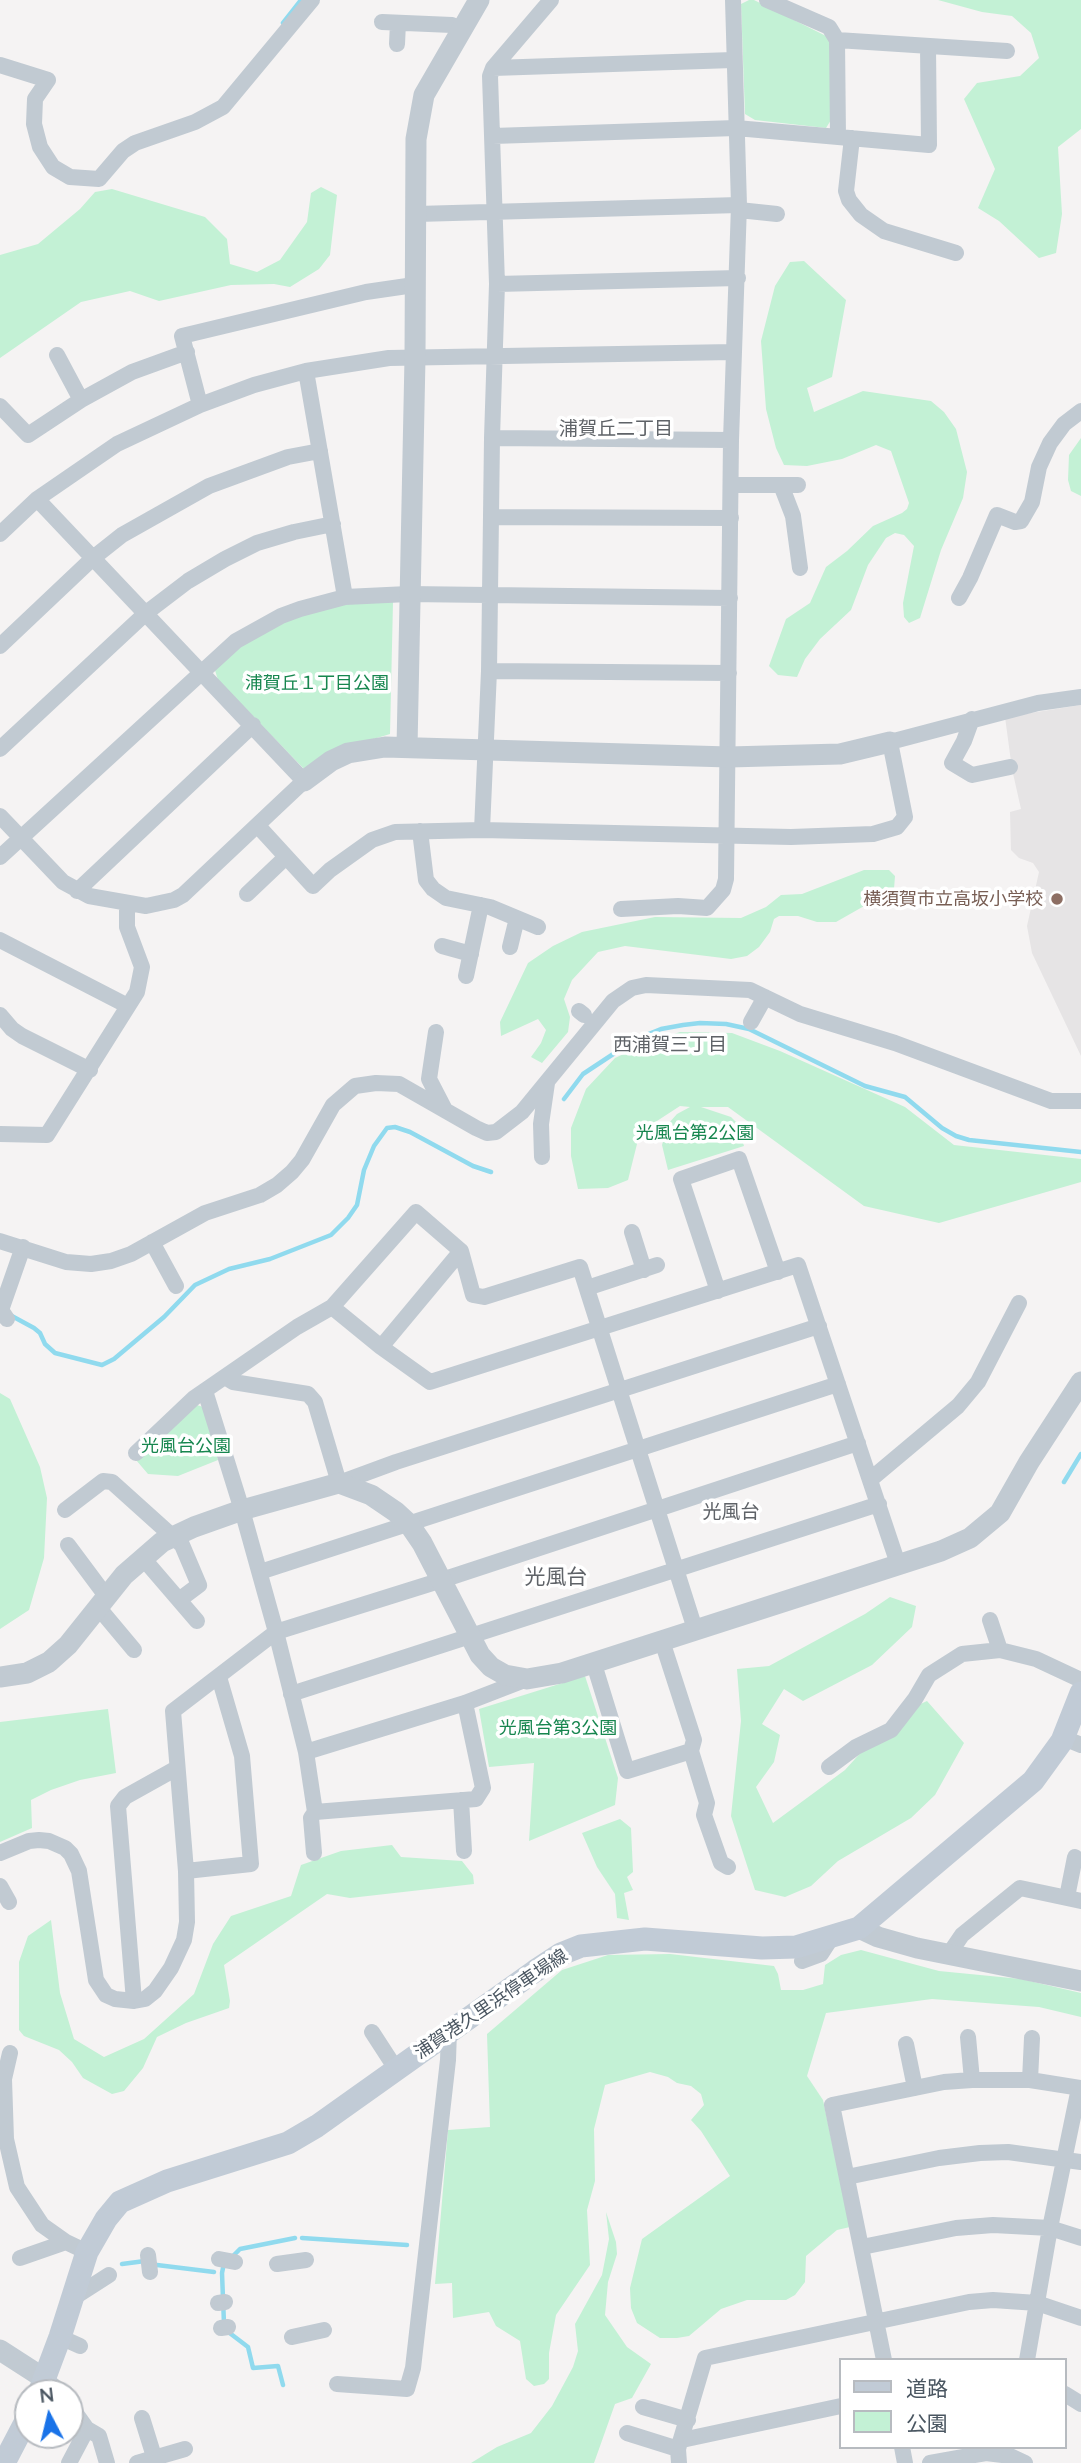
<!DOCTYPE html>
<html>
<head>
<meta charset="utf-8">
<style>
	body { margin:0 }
	#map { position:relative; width:1081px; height:2463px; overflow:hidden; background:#f5f3f3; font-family:Lato,"Noto Sans JP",sans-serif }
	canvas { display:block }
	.legend { position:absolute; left:839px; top:2358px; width:228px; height:91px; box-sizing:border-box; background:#fff; border:2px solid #b7bbc0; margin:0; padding:9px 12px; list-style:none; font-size:21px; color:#4a5661 }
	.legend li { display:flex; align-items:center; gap:14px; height:35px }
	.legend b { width:35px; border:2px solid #b7bbc0 }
	.north { position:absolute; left:14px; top:2379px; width:70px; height:70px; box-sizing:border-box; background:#fff; border:2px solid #b7bbc0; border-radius:50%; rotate:353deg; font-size:19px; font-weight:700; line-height:28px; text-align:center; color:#4a5661 }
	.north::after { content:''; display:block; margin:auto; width:24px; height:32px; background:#1a73e8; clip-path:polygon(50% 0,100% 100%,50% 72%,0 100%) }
</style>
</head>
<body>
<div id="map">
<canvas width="1081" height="2463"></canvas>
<ul class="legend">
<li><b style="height:9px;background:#c1cbd6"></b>道路</li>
<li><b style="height:19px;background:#c3f1d5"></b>公園</li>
</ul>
<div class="north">N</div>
</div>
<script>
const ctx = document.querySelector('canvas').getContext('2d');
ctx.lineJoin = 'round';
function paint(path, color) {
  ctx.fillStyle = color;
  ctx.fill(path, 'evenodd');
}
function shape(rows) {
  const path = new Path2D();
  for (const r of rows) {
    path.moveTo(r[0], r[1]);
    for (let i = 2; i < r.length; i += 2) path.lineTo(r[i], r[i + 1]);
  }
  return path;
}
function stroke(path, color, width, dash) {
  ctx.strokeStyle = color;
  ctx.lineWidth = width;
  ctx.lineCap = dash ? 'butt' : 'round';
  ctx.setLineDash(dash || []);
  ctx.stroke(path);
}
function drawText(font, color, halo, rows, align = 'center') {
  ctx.font = font + ' Lato,"Noto Sans JP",sans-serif';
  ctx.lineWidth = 7;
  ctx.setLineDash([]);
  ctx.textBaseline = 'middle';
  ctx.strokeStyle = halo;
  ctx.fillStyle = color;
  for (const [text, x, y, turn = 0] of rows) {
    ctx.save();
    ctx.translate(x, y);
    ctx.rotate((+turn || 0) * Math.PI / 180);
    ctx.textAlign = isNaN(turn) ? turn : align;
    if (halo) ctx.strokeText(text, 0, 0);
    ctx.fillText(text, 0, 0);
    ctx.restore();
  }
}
paint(shape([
	[1081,705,1081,1056,1032,953,1027,926,1039,872,1033,863,1019,858,1011,850,1010,812,1021,809,1012,769,1005,717]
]), '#e6e4e5');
paint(shape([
	[749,0,754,0,830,38,831,120,826,128,755,120,745,114,741,4],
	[938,0,1081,0,1081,129,1058,147,1062,214,1056,253,1039,258,999,221,978,208,995,169,964,99,977,83,1020,76,1039,58,1031,33,1012,16,982,12],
	[321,187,337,195,330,255,319,269,290,287,274,284,231,285,159,301,130,291,81,302,0,358,0,255,38,244,80,209,95,192,112,189,205,217,227,239,230,264,257,272,280,260,307,222,311,193],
	[804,261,846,300,832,377,807,388,814,412,863,391,931,401,944,412,956,429,967,472,963,498,941,550,920,618,909,623,904,617,903,603,914,546,904,535,895,533,886,538,868,565,851,610,820,639,805,659,797,677,778,675,769,666,786,619,810,603,826,567,847,551,873,526,902,513,907,509,909,503,891,451,876,445,842,459,807,466,784,465,776,448,766,409,761,341,775,286,790,262],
	[1081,438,1081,496,1071,491,1068,480,1069,455],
	[393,602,390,734,341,749,304,769,218,680,214,667,249,640,293,617,348,604],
	[864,870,889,870,895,876,894,889,836,922,817,922,798,916,779,916,774,919,770,932,759,947,747,956,731,959,625,946,598,952,572,980,564,999,570,1017,568,1032,542,1063,531,1057,541,1043,546,1030,538,1019,501,1036,500,1022,528,963,553,946,582,932,655,917,741,918,766,907,781,895,802,894],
	[680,1032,732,1033,780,1051,905,1107,954,1145,1081,1159,1081,1182,939,1223,864,1206,728,1107,701,1107,731,1117,737,1123,744,1146,668,1170,662,1145,668,1124,677,1114,690,1107,680,1106,640,1132,628,1180,608,1188,578,1189,571,1156,571,1128,586,1089,615,1058,647,1043],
	[0,1393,10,1399,40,1467,47,1498,44,1558,29,1610,0,1629],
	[194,1404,203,1407,218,1460,178,1476,148,1474,136,1460],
	[890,1597,916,1606,912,1627,872,1665,803,1701,784,1689,762,1724,780,1735,774,1762,756,1787,773,1823,845,1770,893,1717,927,1701,964,1743,935,1795,911,1818,838,1861,811,1886,785,1897,755,1890,731,1816,741,1721,737,1669,769,1666,865,1614],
	[585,1676,618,1778,615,1805,529,1841,534,1763,489,1767,479,1709],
	[108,1709,116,1773,80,1780,51,1790,31,1800,32,1828,0,1842,0,1722],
	[620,1819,631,1828,633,1872,627,1877,633,1890,624,1893,629,1920,617,1918,615,1894,597,1867,582,1833],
	[392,1845,401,1857,462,1861,473,1875,474,1884,350,1898,327,1894,224,1965,230,2001,229,2008,186,2023,157,2037,143,2068,124,2091,112,2094,83,2078,72,2062,59,2050,24,2036,19,2030,19,1962,28,1936,51,1920,60,1993,74,2039,104,2057,144,2039,194,1994,213,1944,231,1916,291,1896,301,1865,341,1851],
	[861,1950,939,1971,1021,1979,1081,1993,1081,2017,1039,2007,932,1999,826,2013,807,2076,823,2100,850,2227,837,2230,806,2256,805,2282,795,2295,786,2300,747,2300,721,2309,689,2336,677,2338,660,2338,637,2323,631,2308,630,2288,642,2239,730,2176,701,2131,691,2120,704,2105,701,2094,691,2086,677,2083,668,2077,650,2072,605,2085,594,2129,595,2181,587,2210,590,2265,556,2315,549,2353,549,2379,544,2384,534,2386,526,2379,520,2341,496,2326,489,2312,453,2318,452,2283,435,2284,448,2130,490,2127,487,2034,562,1970,608,1955,670,1954,774,1966,778,1974,781,1990,803,1990,823,1984,825,1965,841,1955],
	[606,2212,616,2242,617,2254,608,2282,605,2315,627,2347,651,2364,632,2398,615,2404,594,2463,471,2463,497,2447,531,2433,552,2406,573,2367,578,2351,575,2324,602,2275,609,2239]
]), '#c3f1d5');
stroke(shape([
	[283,23,301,0],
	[564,1099,583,1074,636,1039,661,1029,683,1025,700,1023,726,1024,749,1029,865,1086,905,1097,942,1128,956,1136,969,1140,1081,1152],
	[10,1315,34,1328,40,1333,45,1344,55,1353,102,1365,114,1359,164,1317,195,1285,229,1269,270,1259,331,1235,348,1218,357,1205,364,1170,374,1146,387,1128,395,1127,410,1132,473,1166,491,1172],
	[1064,1482,1081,1454],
	[302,2238,407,2245],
	[231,2258,240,2249,295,2238],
	[224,2263,222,2273,224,2324],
	[122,2264,145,2261],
	[157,2265,214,2272],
	[227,2331,248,2347,253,2368,278,2366,283,2385]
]), '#90daee', 4.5);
stroke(shape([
	[767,0,829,27,837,40,1007,51],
	[382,22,452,25,461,29],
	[837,40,838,137],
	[397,44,398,23],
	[0,65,48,80,35,99,34,124,40,147,53,167,70,177,99,179,123,151,135,143,195,122,223,107,312,0],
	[493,68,733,60],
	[493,136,736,128,929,145,928,46],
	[852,138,846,191,849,200,861,215,884,231,956,253],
	[739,210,777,214],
	[417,214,739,205],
	[497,284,738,278],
	[57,355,81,400],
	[306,371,345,597],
	[200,405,182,336,366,292,414,285],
	[0,406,28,435,81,400,132,372,187,352],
	[492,438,731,440],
	[731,485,798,485],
	[781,485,793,516,800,568],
	[491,517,731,518],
	[0,534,37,499,117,444,200,405,254,385,306,371,389,358,733,352],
	[959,598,970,578,997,515,1015,522,1021,521,1032,502,1039,467,1050,443,1064,424,1081,411],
	[0,646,93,558,122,535,209,486,288,457,320,451],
	[489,671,729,673],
	[972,719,964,741,952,763,972,775,1010,767],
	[0,749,146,613,188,581,225,559,257,543,294,532,333,524],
	[0,816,63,882,89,896,146,906,174,900,183,895,304,781,37,499],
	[258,826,313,886,330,870,372,840,395,832,482,830,791,837,873,834,897,827,905,817,890,742,1038,703,1081,697],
	[482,830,489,671,492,438,497,284,490,76,493,68,551,0],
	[420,831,426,880,433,889,446,898,490,907,538,927],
	[0,857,236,641,281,616,300,609,345,597,408,594,730,598],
	[77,891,253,725],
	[247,894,286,857],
	[621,909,678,906,707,908,723,890,726,879,731,440,739,205,733,0],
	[0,940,128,1006],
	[442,946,471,954],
	[510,947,517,918],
	[466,976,481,905],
	[579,1011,584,1015],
	[0,1015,12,1029,22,1036,90,1070],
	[751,1022,765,997],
	[436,1032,429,1079,444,1108],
	[0,1134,47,1135,137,992,142,967,127,927,127,904],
	[542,1157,541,1124,547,1083],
	[632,1232,644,1270],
	[0,1241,66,1262,91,1264,111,1261,131,1254,205,1213,260,1195,277,1185,292,1172,302,1160,333,1105,355,1086,376,1083,399,1084,476,1128,487,1133,496,1132,522,1112,613,1001,632,988,646,985,750,990,800,1014,895,1043,1051,1101,1081,1101],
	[152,1242,176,1286],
	[587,1288,657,1265],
	[718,1291,681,1179,739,1159,778,1272],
	[332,1307,381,1347,430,1382,798,1265,898,1564],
	[7,1319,1,1310,23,1247],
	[381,1347,461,1251],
	[225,1377,233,1382,308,1394,315,1402,339,1483,396,1462,819,1326],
	[205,1391,242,1510,276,1632,306,1752,315,1812,476,1799,483,1788,465,1703],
	[136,1453,194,1398,297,1327,332,1307,416,1212,461,1251,473,1295,484,1297,580,1267,695,1629],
	[871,1479,958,1406,978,1382,1019,1303],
	[65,1510,103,1481,112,1482,182,1545,199,1585,179,1600],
	[68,1545,106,1596],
	[142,1557,197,1621],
	[260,1572,838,1384],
	[98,1607,134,1650],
	[990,1620,1000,1650],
	[662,1641,694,1740,691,1751,707,1803,704,1815,721,1863,728,1867],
	[594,1664,627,1771,691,1751],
	[291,1694,879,1504],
	[1064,1738,1081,1745],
	[306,1752,465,1703,527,1679],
	[829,1767,856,1747,891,1730,915,1699,929,1675,962,1654,1000,1650,1036,1659,1081,1680],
	[461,1800,464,1851],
	[0,1853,29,1841,39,1840,49,1841,65,1848,71,1854,79,1871,96,1980,106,1995,115,1999,134,2001,145,1999,155,1991,171,1968,184,1940,187,1922,186,1871,173,1711,276,1632,442,1580,858,1443],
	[314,1853,311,1818,315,1812],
	[186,1871,251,1864,242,1756,219,1677],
	[0,1886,9,1902],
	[1067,1897,1075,1857],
	[949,1954,962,1935,1020,1888,1081,1901],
	[802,1961,821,1954,832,1937],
	[134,2001,118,1806,125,1797,177,1768],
	[372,2032,396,2069],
	[968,2037,972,2080],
	[906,2044,915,2088],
	[10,2053,4,2079,6,2139,17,2187,42,2225,66,2242,87,2252],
	[1030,2080,1032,2038],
	[847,2177,939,2158,980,2153,1008,2152,1081,2162],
	[862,2247,956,2228,993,2225,1050,2228,1081,2238],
	[148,2255,150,2272],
	[20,2258,66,2242],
	[219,2259,235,2262],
	[277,2264,306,2260],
	[70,2300,109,2275],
	[218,2303,225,2302],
	[221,2328,228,2327],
	[60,2337,80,2346],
	[292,2337,324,2330],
	[884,2360,832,2105,944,2082,972,2080,1030,2080,1081,2088],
	[1027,2360,1050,2228,1079,2088],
	[45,2379,62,2393],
	[337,2384,407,2389,413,2368,448,2060,449,2031],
	[1065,2394,1081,2404],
	[70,2405,87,2429,99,2436,107,2463],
	[643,2407,688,2420],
	[142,2418,156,2463],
	[627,2433,678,2449],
	[682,2440,841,2406],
	[902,2447,905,2463],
	[69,2463,87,2429],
	[137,2463,185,2449],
	[679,2463,678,2449,705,2358,969,2302,993,2300,1037,2303,1081,2318],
	[930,2463,986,2453,1010,2456,1025,2463]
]), '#c1cad2', 16);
stroke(shape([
	[407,747,415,358,416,139,424,95,479,0],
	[304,781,331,761,348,753,385,747,729,757,840,754,890,742],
	[0,1677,27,1673,49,1662,68,1645,124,1575,162,1542,194,1527,242,1510,339,1483,371,1495,396,1512,409,1524,422,1543,480,1655,491,1667,505,1675,527,1679,562,1673,941,1551,970,1538,1000,1513,1029,1462,1081,1382],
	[859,1928,878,1937,917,1948,1081,1981],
	[0,2350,45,2379]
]), '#c1cad2', 21);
stroke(shape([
	[39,2393,60,2337,87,2252,106,2219,120,2202,167,2181,288,2143,317,2126,535,1971,561,1954,581,1946,645,1939,762,1948,796,1947,859,1928,1033,1781,1062,1741,1081,1693],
	[4,2463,28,2417]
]), '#c1cbd6', 23);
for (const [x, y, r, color] of [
	[1057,899,7,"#8d6e63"]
]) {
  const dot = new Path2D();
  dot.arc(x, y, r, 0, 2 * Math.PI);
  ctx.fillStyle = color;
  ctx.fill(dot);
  stroke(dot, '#fff', 2.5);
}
drawText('18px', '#17864f', '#fff', [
	["浦賀丘１丁目公園",317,683],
	["光風台第2公園",695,1133],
	["光風台公園",186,1446],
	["光風台第3公園",558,1728]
]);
drawText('18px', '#785e54', '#fff', [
	["横須賀市立高坂小学校",1043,899]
], 'right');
drawText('18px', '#4a5661', '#fff', [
	["浦賀港久里浜停車場線",491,2004,-34]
]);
drawText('19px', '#5f6368', '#fff', [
	["浦賀丘二丁目",616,429],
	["西浦賀三丁目",670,1045],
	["光風台",731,1512]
]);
drawText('21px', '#5f6368', '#fff', [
	["光風台",556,1577]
]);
</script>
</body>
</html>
